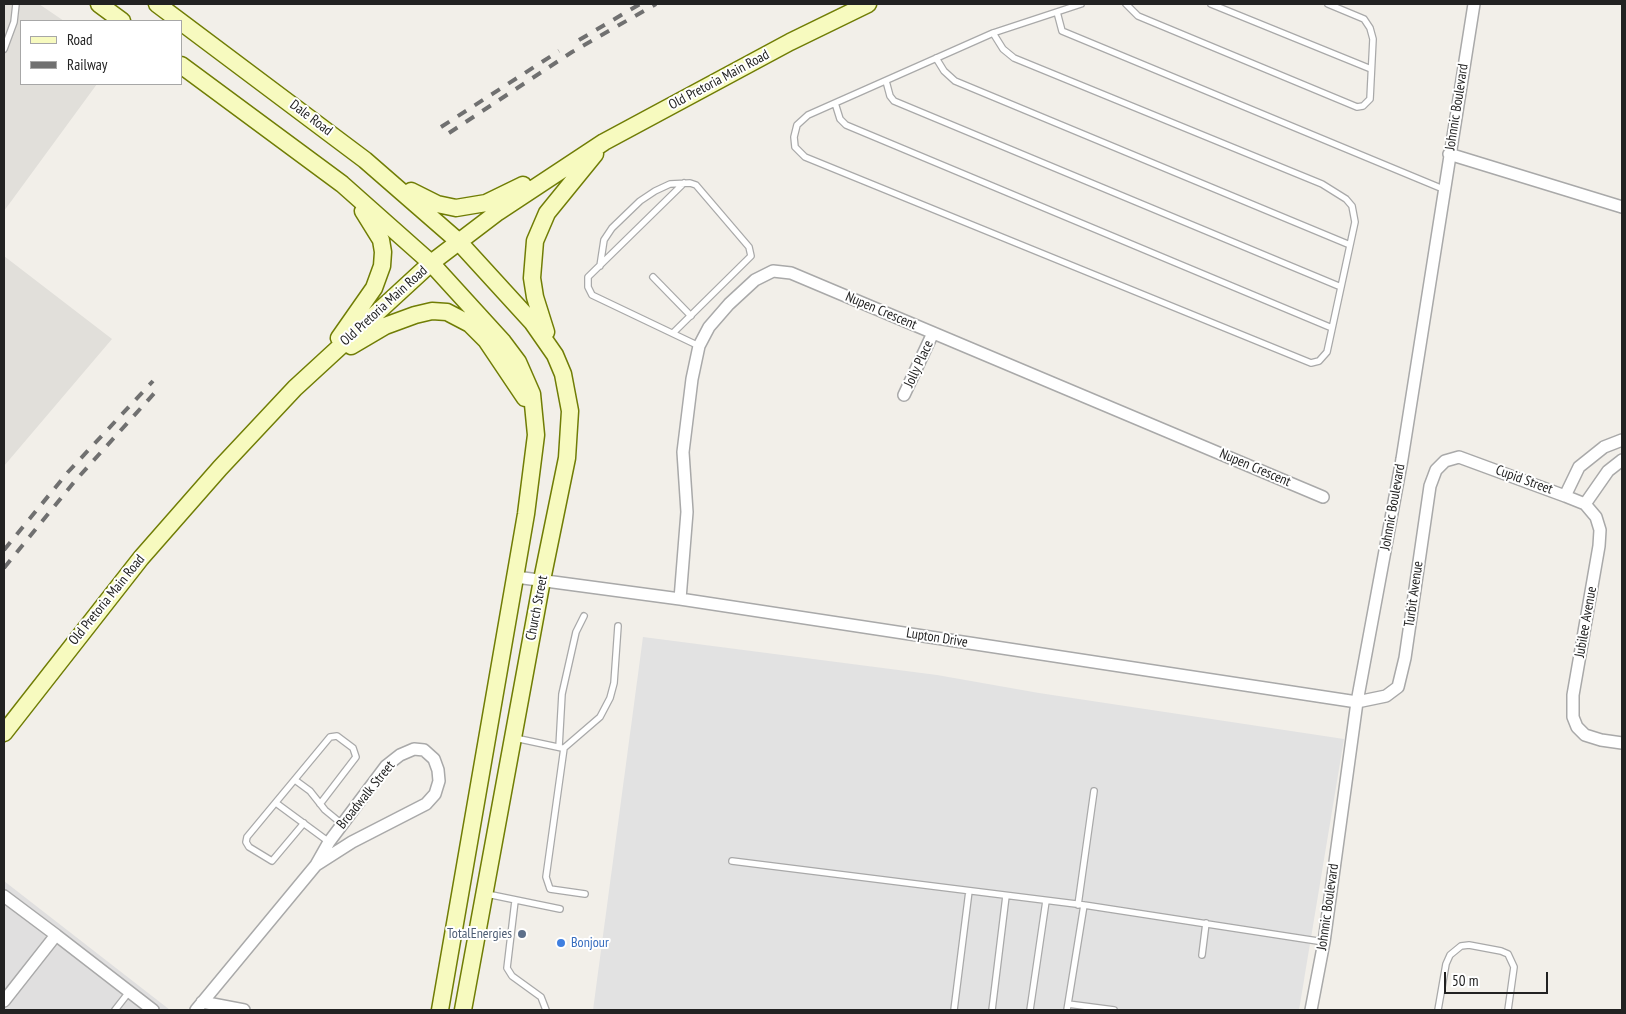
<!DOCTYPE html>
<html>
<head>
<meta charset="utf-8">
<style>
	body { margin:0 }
	#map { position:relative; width:1626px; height:1014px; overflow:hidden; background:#f2efe9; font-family:"PT Sans Narrow",sans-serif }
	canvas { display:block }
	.frame { position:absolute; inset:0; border:5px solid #222; pointer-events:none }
	.legend { position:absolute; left:20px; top:20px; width:162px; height:65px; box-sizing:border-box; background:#fff; border:1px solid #a7a7a7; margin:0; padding:6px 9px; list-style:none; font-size:15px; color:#222 }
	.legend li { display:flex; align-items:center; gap:10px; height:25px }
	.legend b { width:25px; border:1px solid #a7a7a7 }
	.scale { position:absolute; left:1444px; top:972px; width:104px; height:22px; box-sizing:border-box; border:2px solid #222; border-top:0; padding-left:6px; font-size:15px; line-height:18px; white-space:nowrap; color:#222; -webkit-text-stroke:4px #fff; paint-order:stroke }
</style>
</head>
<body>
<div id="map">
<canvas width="1626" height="1014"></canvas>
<div class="frame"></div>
<ul class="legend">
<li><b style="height:6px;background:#f7fabf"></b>Road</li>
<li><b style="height:6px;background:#707070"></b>Railway</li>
</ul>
<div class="scale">50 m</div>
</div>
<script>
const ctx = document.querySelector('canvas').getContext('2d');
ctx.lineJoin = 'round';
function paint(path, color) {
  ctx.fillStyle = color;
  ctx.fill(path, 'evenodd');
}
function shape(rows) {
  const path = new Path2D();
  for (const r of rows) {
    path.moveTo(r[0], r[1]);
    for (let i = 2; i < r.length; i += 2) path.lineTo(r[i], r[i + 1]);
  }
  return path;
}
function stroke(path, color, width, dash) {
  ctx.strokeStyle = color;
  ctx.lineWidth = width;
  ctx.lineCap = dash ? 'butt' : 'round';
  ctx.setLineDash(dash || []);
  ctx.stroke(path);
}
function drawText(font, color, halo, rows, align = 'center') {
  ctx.font = font + ' "PT Sans Narrow",sans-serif';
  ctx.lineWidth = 4;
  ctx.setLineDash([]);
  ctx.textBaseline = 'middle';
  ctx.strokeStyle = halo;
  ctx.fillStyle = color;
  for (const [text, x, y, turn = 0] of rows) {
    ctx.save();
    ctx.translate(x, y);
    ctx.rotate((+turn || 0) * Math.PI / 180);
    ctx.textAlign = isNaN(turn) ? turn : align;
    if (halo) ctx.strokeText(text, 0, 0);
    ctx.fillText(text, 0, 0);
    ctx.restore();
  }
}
paint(shape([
	[4,881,170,1010,4,1010]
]), '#e0dfdf');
paint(shape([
	[4,4,39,4,64,21,21,21,21,84,97,84,4,211],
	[4,256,112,339,4,466]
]), '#e1dfda');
paint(shape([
	[643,637,937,675,1039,693,1344,739,1299,1010,593,1010]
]), '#e2e2e2');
const service = shape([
	[1126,4,1138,16,1357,107,1363,106,1370,99,1373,39,1370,28,1364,19,1328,4],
	[1211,4,1371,69],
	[1057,12,1062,31,1443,189],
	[993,33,1003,49,1014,58,1322,184,1346,199,1352,206,1355,222,1327,352,1319,361,1311,363,805,157,795,147,794,137,797,125,808,115,993,33,1081,4],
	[4,49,14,22,16,4],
	[936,58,944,71,955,81,1350,245],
	[886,81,890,96,894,101,1341,287],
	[835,103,840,119,846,125,1332,328],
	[684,183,588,277,588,287,592,295,699,346],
	[600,266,604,240,612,228,640,201,655,191,670,184,690,183,696,185,749,247,751,256,673,333],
	[653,277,691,316],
	[515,738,562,748],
	[559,747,562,694,576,632,584,616],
	[295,780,310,791,325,810,342,824],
	[276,803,329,842],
	[304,823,272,861,249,847,246,842,247,837,330,737,337,736,353,748,356,757,320,804],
	[732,861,1084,905,1324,942],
	[487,894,560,909],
	[585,894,550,889,546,877,564,748,600,717,610,698,614,683,618,626],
	[515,901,507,968,512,976,541,997,546,1010],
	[1078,905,1094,791],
	[1202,955,1206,923],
	[1068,1004,1114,1010],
	[115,1010,129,992],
	[954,1010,969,891],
	[992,1010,1006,896],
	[1030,1010,1046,901],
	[1067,1010,1084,905],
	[1438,1010,1446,964,1450,955,1461,946,1469,945,1501,951,1508,954,1514,967,1508,1010]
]);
const minor = shape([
	[1449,154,1622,207],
	[904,395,933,333],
	[1565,496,1579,467,1604,447,1622,440],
	[1585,504,1608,471,1622,460],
	[516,577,680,599,1357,702,1386,696,1398,687,1405,658,1430,486,1436,470,1445,461,1459,457,1565,496,1585,504,1596,517,1600,530,1599,546,1573,695,1573,717,1577,727,1585,735,1601,740,1622,743],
	[680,599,687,512,683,452,692,379,699,346,709,327,729,304,755,280,773,271,791,273,1323,497],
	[4,896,56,935,4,1001],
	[56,935,153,1010],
	[202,1002,244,1010],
	[196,1010,316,865,329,842,386,766,400,755,414,749,424,750,434,759,438,770,439,781,435,794,426,804,352,842,316,865],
	[1311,1010,1324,942,1357,702,1402,459,1474,4]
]);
const secondary = shape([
	[99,4,122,21],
	[157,4,365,160,458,241,532,322,555,355,563,374,570,411,567,458,542,580,463,1010],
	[181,65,342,184,431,263,503,342,518,362,532,394,536,435,526,514,440,1010],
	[411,191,437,204,456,208,486,203,523,185],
	[546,332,535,297,532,278,535,241,547,213,595,154],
	[339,338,374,288,382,266,383,252,381,240,363,211],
	[351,346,385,326,415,315,432,311,447,312,470,324,486,340,525,398],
	[4,733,141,558,220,468,295,388,431,263,498,212,604,142,790,42,868,4]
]);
stroke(service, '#a9a9a9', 8);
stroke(minor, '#a9a9a9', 14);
stroke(secondary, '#707d05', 19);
stroke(service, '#fff', 5.5);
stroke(minor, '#fff', 11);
stroke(secondary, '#f7fabf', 16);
stroke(shape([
	[579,40,640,4],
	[441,127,559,51],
	[449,133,572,52,656,4],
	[4,550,68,472,153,381],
	[4,568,75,481,159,388]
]), '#707070', 4, [10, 10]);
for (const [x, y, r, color] of [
	[522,934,5,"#5c6f8a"],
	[561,943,5,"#3f7fe0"]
]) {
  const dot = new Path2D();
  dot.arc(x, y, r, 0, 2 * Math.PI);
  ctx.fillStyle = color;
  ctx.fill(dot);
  stroke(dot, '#fff', 2);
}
drawText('14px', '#222', '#fff', [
	["Old Pretoria Main Road",719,80,-28],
	["Johnnic Boulevard",1457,107,-81],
	["Dale Road",311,118,37],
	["Old Pretoria Main Road",384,306,-42],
	["Nupen Crescent",881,311,23],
	["Jolly Place",919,364,-65],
	["Nupen Crescent",1255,468,23],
	["Cupid Street",1524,480,20],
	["Johnnic Boulevard",1393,507,-80],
	["Turbit Avenue",1414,594,-82],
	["Old Pretoria Main Road",107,600,-51],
	["Church Street",537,608,-79],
	["Jubilee Avenue",1586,622,-80],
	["Lupton Drive",937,638,9],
	["Broadwalk Street",366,795,-51],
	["Johnnic Boulevard",1328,907,-82]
]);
drawText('14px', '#4e5e75', '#fff', [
	["TotalEnergies",512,934]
], 'right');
drawText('14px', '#366cbe', '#fff', [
	["Bonjour",571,943]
], 'left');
</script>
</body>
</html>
